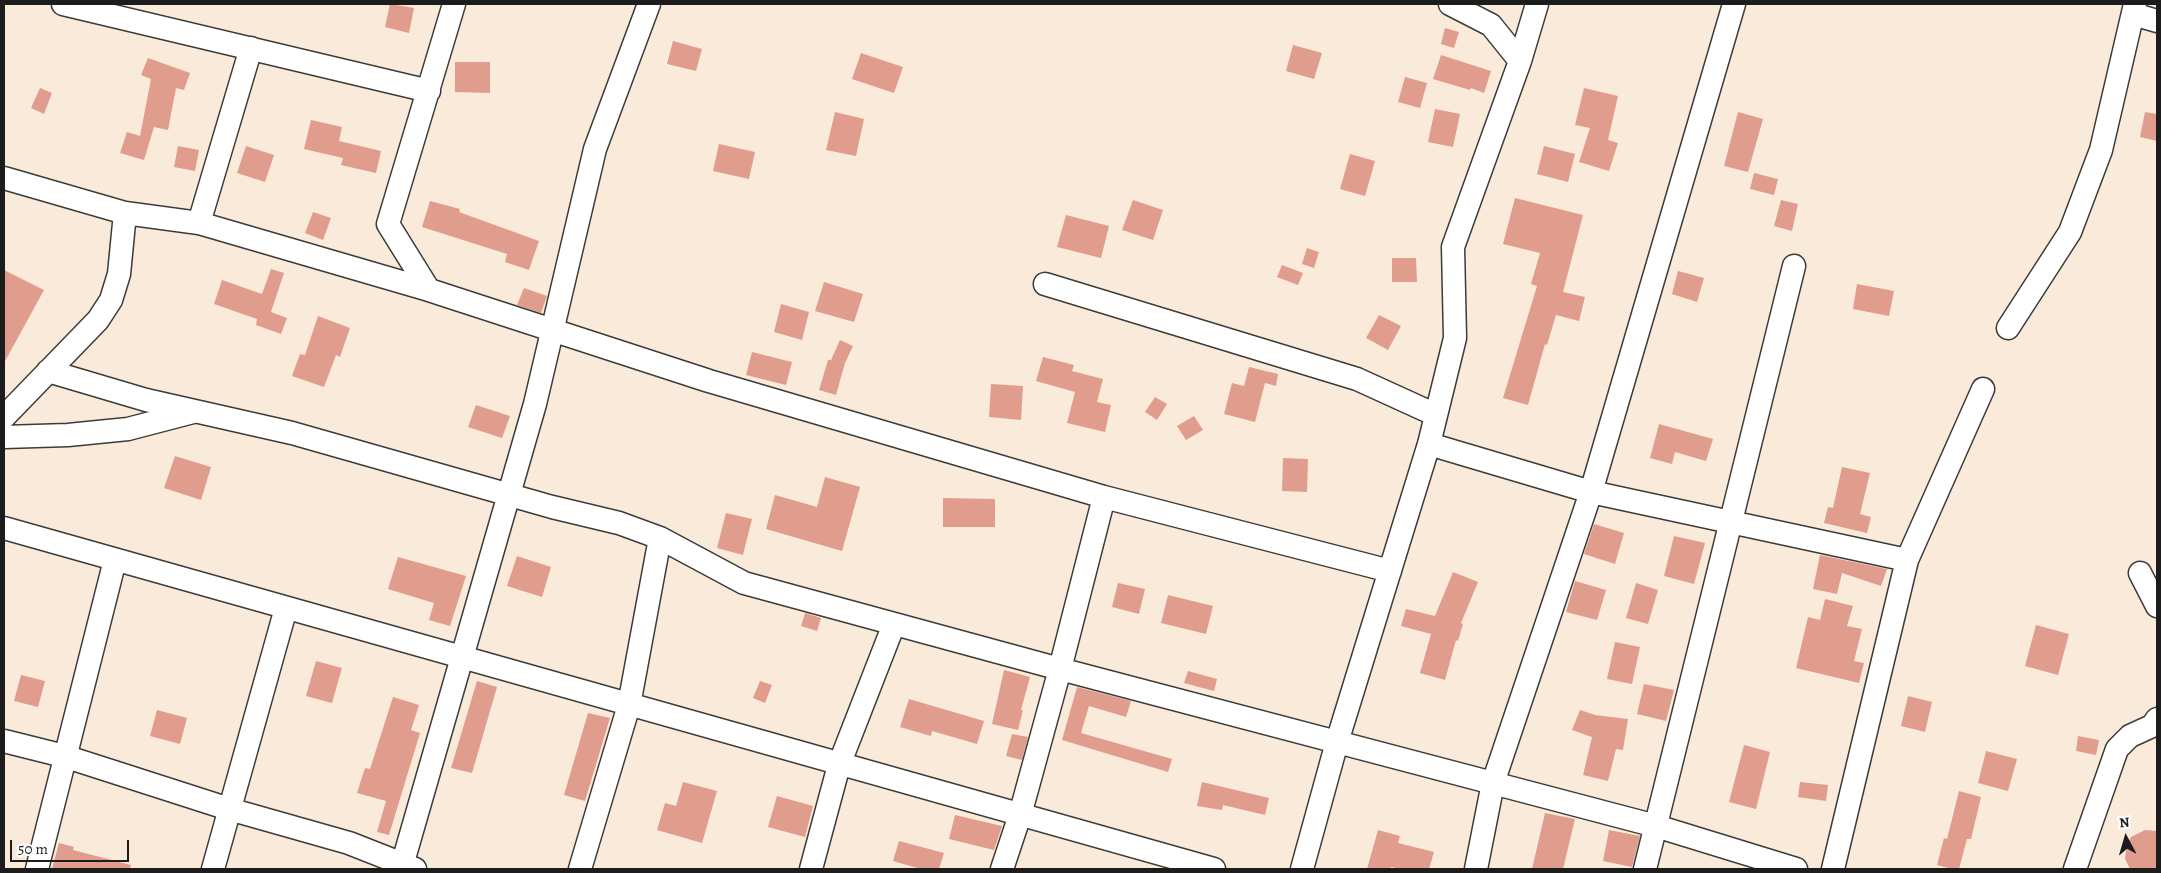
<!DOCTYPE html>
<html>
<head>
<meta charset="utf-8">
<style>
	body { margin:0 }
	#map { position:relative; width:2161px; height:873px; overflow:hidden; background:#f9eada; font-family:Alegreya,serif }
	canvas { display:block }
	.frame { position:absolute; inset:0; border:5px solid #1c1c1c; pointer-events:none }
	.north { position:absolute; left:2101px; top:813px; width:50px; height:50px; -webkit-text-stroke:4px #fff; paint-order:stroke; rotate:354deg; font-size:14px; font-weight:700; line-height:20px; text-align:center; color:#1c1c1c }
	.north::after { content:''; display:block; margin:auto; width:18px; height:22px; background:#1c1c1c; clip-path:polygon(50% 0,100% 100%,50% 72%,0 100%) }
	.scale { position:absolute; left:10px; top:840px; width:119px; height:22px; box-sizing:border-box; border:2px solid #1c1c1c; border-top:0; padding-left:6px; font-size:15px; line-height:18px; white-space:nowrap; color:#1c1c1c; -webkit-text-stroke:4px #fff; paint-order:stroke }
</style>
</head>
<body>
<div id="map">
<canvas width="2161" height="873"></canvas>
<div class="frame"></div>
<div class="north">N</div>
<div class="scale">50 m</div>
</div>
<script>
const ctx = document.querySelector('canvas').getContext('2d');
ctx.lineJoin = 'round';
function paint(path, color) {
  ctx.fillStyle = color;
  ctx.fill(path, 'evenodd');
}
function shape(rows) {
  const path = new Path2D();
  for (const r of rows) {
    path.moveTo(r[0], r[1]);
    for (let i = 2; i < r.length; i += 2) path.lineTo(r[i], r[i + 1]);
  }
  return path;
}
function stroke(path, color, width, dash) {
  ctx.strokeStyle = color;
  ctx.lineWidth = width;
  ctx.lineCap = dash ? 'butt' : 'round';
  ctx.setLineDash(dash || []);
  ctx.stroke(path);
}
paint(shape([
	[390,4,414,8,409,33,385,27],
	[1445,28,1459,32,1454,48,1441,44],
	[673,41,702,49,696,71,667,64],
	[1293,45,1322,53,1314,79,1286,71],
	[861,53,903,67,894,93,852,79],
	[1441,55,1491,71,1484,93,1471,88,1470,90,1433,79],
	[148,58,190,73,184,90,176,88,168,130,154,127,144,160,120,153,127,132,140,136,151,79,141,75],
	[455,62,490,62,490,93,455,92],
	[1405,77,1427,83,1420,108,1398,102],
	[40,88,52,93,44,114,31,108],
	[1584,88,1618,96,1608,140,1618,143,1609,171,1579,162,1590,128,1575,125],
	[1435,109,1460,114,1453,147,1428,142],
	[835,112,864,119,856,156,826,150],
	[1738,112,1763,119,1748,172,1724,166],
	[2145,112,2157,114,2157,141,2140,137],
	[311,120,342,127,339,141,381,151,376,173,341,165,343,158,304,149],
	[719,144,755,152,749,179,713,171],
	[178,146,199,150,195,171,174,167],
	[246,146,274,155,265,182,237,173],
	[1544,146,1575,154,1568,182,1537,174],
	[1350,154,1375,161,1365,196,1340,189],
	[1754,173,1778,179,1774,195,1750,189],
	[1515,198,1583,215,1563,292,1585,297,1579,321,1556,315,1547,345,1545,344,1528,405,1503,398,1537,286,1531,284,1540,253,1503,244],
	[1133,200,1163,210,1153,240,1122,230],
	[1781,200,1798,204,1792,231,1774,226],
	[430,201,460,209,459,212,539,241,529,270,505,262,507,254,422,227],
	[313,212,331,218,323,240,305,233],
	[1066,215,1109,226,1101,258,1057,247],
	[1307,248,1319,252,1314,268,1302,264],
	[1392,258,1416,258,1417,282,1392,282],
	[1282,265,1303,273,1298,285,1277,277],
	[271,269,284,273,271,312,287,318,281,334,256,325,257,319,214,304,222,280,262,294],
	[4,270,44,290,4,363],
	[1678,271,1704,278,1697,302,1672,294],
	[824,282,863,294,854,322,815,311],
	[1857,284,1894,291,1889,316,1853,309],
	[524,288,547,296,541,313,517,305],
	[781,304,809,312,802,340,774,332],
	[1379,315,1401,326,1388,350,1366,338],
	[318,316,350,328,340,357,336,355,324,387,292,376,300,354,305,355],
	[840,340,853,346,845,363,836,395,819,390,828,360,831,360],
	[752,352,792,362,786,385,746,375],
	[1043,357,1074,365,1072,371,1103,379,1097,402,1111,405,1105,432,1067,423,1075,392,1036,381],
	[1249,367,1278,374,1276,386,1265,383,1255,422,1224,414,1232,383,1244,386],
	[991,384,1023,386,1021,420,989,417],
	[1155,397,1167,404,1157,420,1145,412],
	[476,405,510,416,502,438,468,427],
	[1194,416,1203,430,1186,440,1177,426],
	[1659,424,1713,439,1706,461,1675,452,1672,464,1650,458],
	[175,456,211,467,201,500,164,488],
	[1283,458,1308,459,1307,492,1282,491],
	[1842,467,1870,473,1860,514,1871,517,1867,533,1824,523,1828,507,1833,508],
	[825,477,860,487,842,551,766,529,775,495,817,507],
	[943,498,995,499,995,527,943,527],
	[726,513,752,519,743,555,717,548],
	[1594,524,1624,533,1615,564,1584,554],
	[1674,536,1705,543,1694,584,1664,576],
	[1820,555,1887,569,1881,586,1842,573,1837,594,1813,589],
	[517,556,551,567,542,597,507,586],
	[398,557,466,576,450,626,429,620,434,603,388,589],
	[1453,572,1478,582,1461,623,1463,624,1458,641,1456,640,1445,680,1420,673,1431,634,1401,626,1406,609,1435,616],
	[1575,581,1606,590,1597,620,1566,612],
	[1118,583,1145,589,1139,614,1112,607],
	[1636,583,1658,590,1648,624,1626,618],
	[1168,595,1213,606,1206,634,1161,623],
	[1825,599,1853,606,1847,626,1862,629,1854,661,1864,663,1859,683,1796,668,1808,617,1820,620],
	[805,613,821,618,817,631,801,626],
	[2036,625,2069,634,2058,675,2025,666],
	[1615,642,1640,647,1632,684,1607,679],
	[316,661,342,668,332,703,306,696],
	[1004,670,1030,677,1021,710,1023,710,1018,730,992,724],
	[1188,671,1217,679,1214,691,1184,683],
	[21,675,45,681,38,707,14,701],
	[477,681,497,687,472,773,451,768],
	[760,681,772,685,765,703,753,698],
	[1644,684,1674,690,1666,721,1637,714],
	[1077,687,1131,701,1126,717,1089,706,1081,733,1172,759,1168,772,1062,740],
	[1908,696,1932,702,1925,732,1901,726],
	[393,697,419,705,411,730,420,733,389,835,377,832,386,801,357,793,365,768,370,769],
	[909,699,984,721,977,744,932,731,931,736,900,727],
	[157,710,187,718,180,744,150,736],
	[1580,710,1595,715,1628,719,1623,750,1616,749,1608,781,1583,775,1592,737,1572,730],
	[588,713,610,718,585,801,564,795],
	[1012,734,1028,737,1022,760,1006,756],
	[2078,736,2099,740,2096,755,2076,751],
	[1744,745,1770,752,1756,809,1729,802],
	[1986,751,2017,759,2008,791,1978,783],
	[683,782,717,791,702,843,657,830,665,803,676,806],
	[1202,782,1269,798,1265,815,1223,805,1222,810,1197,806],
	[1800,782,1828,785,1826,801,1798,797],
	[1959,791,1981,797,1971,839,1967,839,1959,869,1952,869,1937,865,1944,838,1947,839],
	[777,796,813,806,805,837,768,827],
	[1545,813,1575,819,1563,869,1532,869],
	[955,815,1002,826,994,850,949,839],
	[1378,830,1400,836,1398,843,1434,852,1429,869,1401,869,1391,867,1390,869,1367,869],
	[1609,830,1640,836,1632,867,1603,861],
	[2145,830,2157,831,2157,869,2130,869,2125,859,2127,844,2131,837],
	[899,841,944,853,939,869,921,869,893,861],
	[59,843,74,847,73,850,131,865,130,869,52,869]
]), '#e09d8e');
const minor = shape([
	[63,4,429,91],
	[454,4,388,224,429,290,709,381,1104,497,1390,571],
	[1450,4,1491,25,1520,61],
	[2133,14,2157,21],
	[4,178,125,213,199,223,429,290],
	[199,223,251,48],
	[1045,284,1357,379,1436,415],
	[2008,328,2070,232,2101,150,2135,4],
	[48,371,146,400,292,433,552,507,619,523,660,538,744,583,1060,669,1656,826,1796,869],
	[4,417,98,320,111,300,119,274,125,213],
	[4,437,68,435,128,429,193,412],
	[1429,444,1591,492,1907,560],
	[4,528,1214,869],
	[2140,573,2157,606],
	[4,741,64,756,229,809,349,843,415,869],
	[37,869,115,560],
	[213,869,286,608],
	[401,869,535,404,595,149,649,4],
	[580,869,629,705,660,538],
	[811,869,839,765,894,624],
	[1002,869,1020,815,1060,669,1104,497],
	[1302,869,1337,742,1429,444,1455,338,1453,247,1520,61,1537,4],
	[1476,869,1493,783,1591,492,1734,4],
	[1645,869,1794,266],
	[1833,869,1907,560,1983,389],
	[2075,869,2117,749,2130,736,2152,726,2157,719]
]);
stroke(minor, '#3d3b38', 25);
stroke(minor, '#fff', 22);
</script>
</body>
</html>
